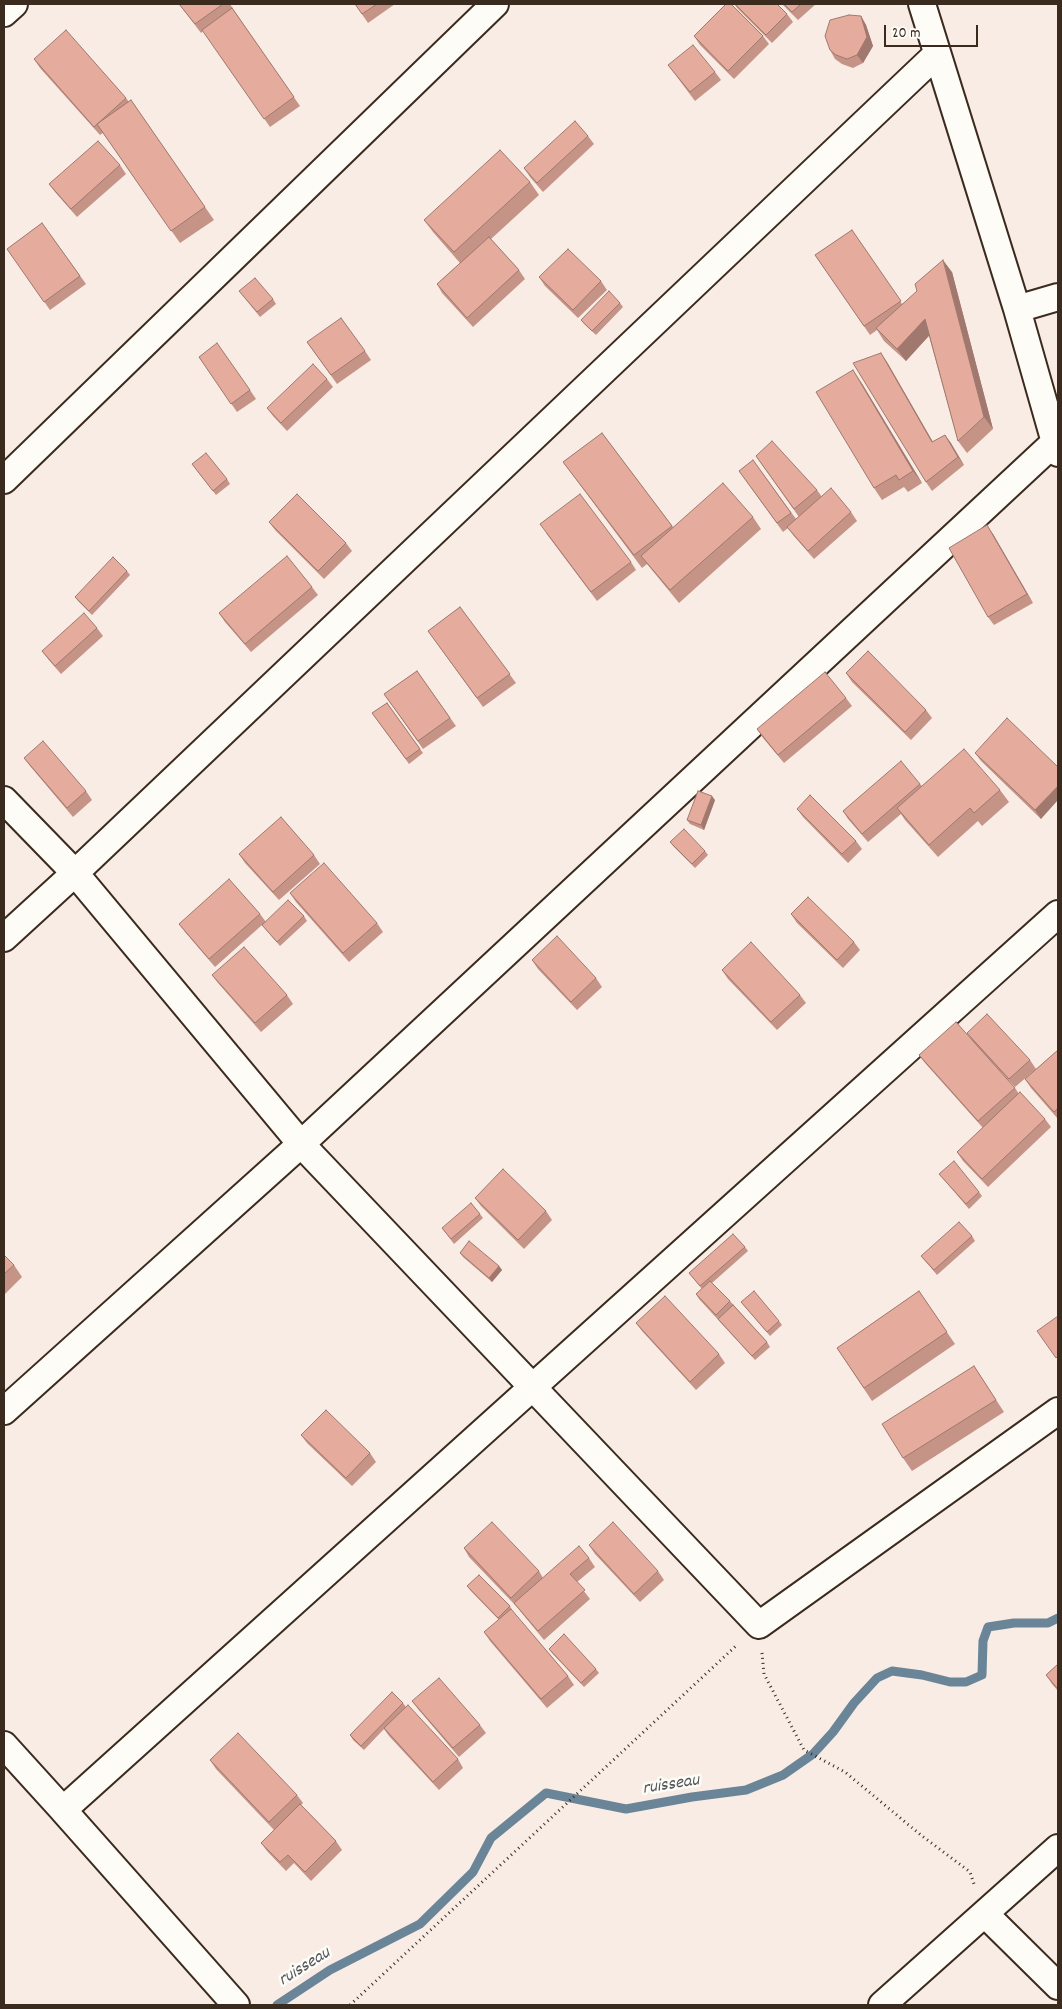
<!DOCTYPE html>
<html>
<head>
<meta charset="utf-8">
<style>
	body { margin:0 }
	#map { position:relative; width:1062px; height:2009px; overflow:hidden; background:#f8ece5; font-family:Dekko,sans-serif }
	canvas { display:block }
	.frame { position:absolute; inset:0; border:5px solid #3b2a1e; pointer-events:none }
	.scale { position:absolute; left:884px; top:25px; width:94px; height:22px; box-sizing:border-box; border:2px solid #3b2a1e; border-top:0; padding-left:6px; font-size:15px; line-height:18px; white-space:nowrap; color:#3b2a1e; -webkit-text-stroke:4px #fdfcf7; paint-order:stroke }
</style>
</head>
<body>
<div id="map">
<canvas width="1062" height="2009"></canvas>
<div class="frame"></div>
<div class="scale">20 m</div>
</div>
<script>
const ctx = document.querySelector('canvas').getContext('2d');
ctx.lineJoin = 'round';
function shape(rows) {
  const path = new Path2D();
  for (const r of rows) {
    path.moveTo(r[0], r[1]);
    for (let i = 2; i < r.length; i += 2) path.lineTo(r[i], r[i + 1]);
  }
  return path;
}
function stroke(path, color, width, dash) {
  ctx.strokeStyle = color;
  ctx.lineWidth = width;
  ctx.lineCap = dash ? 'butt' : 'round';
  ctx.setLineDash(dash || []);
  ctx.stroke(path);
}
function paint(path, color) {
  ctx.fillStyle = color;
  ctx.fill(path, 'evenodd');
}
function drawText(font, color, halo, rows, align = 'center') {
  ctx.font = font + ' Dekko,sans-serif';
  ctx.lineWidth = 5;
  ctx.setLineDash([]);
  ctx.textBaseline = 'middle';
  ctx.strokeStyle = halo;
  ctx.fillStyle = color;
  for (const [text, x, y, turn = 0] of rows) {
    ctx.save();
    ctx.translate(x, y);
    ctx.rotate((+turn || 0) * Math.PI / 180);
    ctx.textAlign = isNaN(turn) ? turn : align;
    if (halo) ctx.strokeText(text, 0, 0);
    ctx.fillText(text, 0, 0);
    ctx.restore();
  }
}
stroke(shape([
	[277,2005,330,1970,420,1924,473,1872,491,1838,546,1793,626,1809,692,1797,746,1790,783,1775,813,1754,833,1732,854,1703,877,1678,892,1671,922,1675,950,1682,966,1682,982,1675,983,1641,988,1627,1014,1623,1048,1623,1058,1618]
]), '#6a8597', 9);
const street = shape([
	[922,4,1017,309,1058,453],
	[4,13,14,4],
	[1017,309,1058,297],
	[4,480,495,4],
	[4,800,75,873,301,1144,759,1625,1058,1411],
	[4,938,75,873,937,54],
	[4,1411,301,1144,1055,442],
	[4,1745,63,1810,1058,914],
	[63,1810,236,2005],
	[985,1914,1058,1986],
	[882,2005,1058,1848]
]);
stroke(street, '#3b2a1e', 30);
stroke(shape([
	[762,1653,764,1674,804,1750,845,1772,922,1836,970,1872,974,1884],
	[350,2005,738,1644]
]), '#3b2a1e', 3, [1, 4]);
stroke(street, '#fdfcf7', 26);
paint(shape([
	[179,4,230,4,233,9,300,106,270,127,203,31,201,33],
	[355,4,395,4,368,23],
	[734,4,777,4,787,14,793,22,772,43,738,9],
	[782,4,816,4,798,20],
	[861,16,866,25,873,46,863,63,853,68,842,64,835,59,830,50],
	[694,36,763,36,769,44,734,79,700,45],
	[34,59,126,98,129,102,131,100,214,220,180,243,103,133,100,135,40,68],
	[668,65,715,72,721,80,695,101],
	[588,136,594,144,543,192,530,177,524,168],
	[120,165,126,174,77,217,55,192,49,184],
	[530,182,539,195,491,239,519,270,525,279,473,327,442,293,437,284,460,263,433,232,424,220],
	[42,223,86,284,50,310,7,249],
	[852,230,902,304,952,272,993,429,967,453,958,441,929,336,906,361,884,341,877,330,870,335,815,255],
	[539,277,601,281,607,290,578,318,545,286],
	[239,291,273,299,276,304,260,317],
	[620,303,623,307,596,335,584,324,581,320],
	[307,342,365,351,371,360,337,384],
	[199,357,250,390,256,399,237,412],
	[887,362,933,442,945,435,964,465,932,491,926,482],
	[327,379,333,387,287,431,273,416,267,408],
	[861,382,922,483,908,492,904,487,882,500,874,488],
	[602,433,673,527,753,517,761,529,679,603,647,564,642,568,563,462],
	[756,456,817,490,822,497,851,512,857,521,814,559,793,535,788,528,783,532,739,471,753,460,796,519,799,517],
	[192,464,227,479,230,484,216,495],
	[269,522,346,543,352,551,324,579,275,530],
	[546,533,631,562,636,570,597,601],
	[993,534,1033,603,994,625,988,617],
	[127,571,130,575,92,615,78,601,75,597],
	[312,587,318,595,251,652,225,622,219,613],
	[460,607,516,683,483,707,428,631],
	[97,628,103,636,61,674,48,659,42,651],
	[417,671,456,726,423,749,384,694],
	[846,673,926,710,932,718,911,740,852,682],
	[846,698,852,706,784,763,763,738,757,729],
	[387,703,423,753,409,764,372,713],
	[975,753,1058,767,1041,819,981,761],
	[24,758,86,791,92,800,73,817,30,766],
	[920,784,922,786,1000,790,1009,802,982,826,978,821,938,857,905,820,901,814,868,842,848,819,843,811],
	[715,800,704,830,690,824,687,820],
	[797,809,856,841,862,849,848,863,803,817],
	[670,842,705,851,708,855,695,868,673,846],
	[239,854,314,855,320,864,279,900,245,863],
	[290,893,377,923,383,932,349,962,296,902],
	[260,914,266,922,304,916,307,921,280,946,262,925,215,967,185,932,179,924],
	[791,914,854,942,860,950,843,968,797,923],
	[532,960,596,978,602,987,577,1010,538,969],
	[722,970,800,995,806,1003,777,1030,728,979],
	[212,975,287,995,293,1004,261,1032,218,983],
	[967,1033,1030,1060,1036,1069,1015,1087,976,1045,1015,1088,1019,1094,1045,1119,1051,1127,988,1187,963,1161,957,1152,983,1128,925,1063,919,1055,973,1041],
	[1058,1050,1058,1119,1031,1088,1025,1079],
	[939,1174,979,1192,982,1196,969,1209],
	[475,1198,546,1211,552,1220,524,1249,481,1206],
	[480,1214,483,1218,454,1244,442,1228],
	[972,1236,975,1241,937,1275,921,1256],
	[745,1247,748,1251,712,1283,730,1301,767,1342,770,1347,755,1360,699,1299,696,1294,702,1289,689,1273],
	[460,1253,499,1266,502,1270,492,1282,463,1257],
	[4,1255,14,1265,22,1277,4,1295],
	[919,1291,955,1344,872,1401,837,1348],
	[741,1302,779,1321,782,1325,770,1336],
	[636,1323,719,1354,725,1363,696,1390,642,1331],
	[974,1366,1004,1412,912,1471,903,1458],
	[301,1435,370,1453,376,1462,352,1486,307,1443],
	[589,1545,658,1571,664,1580,640,1602,595,1554],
	[464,1548,539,1571,543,1578,589,1558,595,1567,577,1582,590,1599,544,1640,516,1606,469,1557],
	[467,1586,510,1606,512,1611,568,1676,574,1685,547,1708,490,1641,484,1632,499,1620,470,1590],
	[549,1649,596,1669,599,1673,584,1687,552,1653],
	[1058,1664,1058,1691,1052,1684,1046,1675],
	[412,1701,480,1725,486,1733,459,1757,418,1709],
	[403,1703,406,1707,458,1759,463,1768,439,1790,389,1736,384,1729,364,1750,353,1740,350,1735],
	[210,1760,297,1795,303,1803,301,1805,336,1841,342,1850,311,1881,294,1863,286,1871,267,1851,261,1843,274,1830,216,1769]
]), '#c59487');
paint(shape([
	[861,16,866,25,873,46,863,63,857,55],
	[943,260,952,272,993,429,984,417],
	[925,319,933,331,906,361,897,349],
	[881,353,887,362,938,451,932,442],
	[853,370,861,382,922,483,913,471],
	[945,435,951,443,964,465,958,457],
	[987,525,993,534,1033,603,1027,594],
	[1058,786,1058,800,1041,819,1035,810],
	[712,796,715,800,704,830,701,825],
	[499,1266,502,1270,492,1282,489,1278]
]), '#a0786e');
const building = shape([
	[179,4,223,4,195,24,179,4],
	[355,4,377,4,362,14,355,4],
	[726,4,731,4,763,36,728,71,694,36,726,4],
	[735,4,777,4,787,14,766,35,735,4],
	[784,4,801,4,792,12,784,4],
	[232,8,294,97,264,119,202,30,232,8],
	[849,15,861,16,867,37,857,55,847,59,836,55,830,50,825,36,830,20,849,15],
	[66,30,126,98,94,127,34,59,66,30],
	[693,45,715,72,690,92,668,65,693,45],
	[131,100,205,207,171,231,97,124,131,100],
	[575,121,588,136,537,183,524,168,575,121],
	[98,141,120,165,71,209,49,184,98,141],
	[500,150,530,182,454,252,424,220,500,150],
	[42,223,80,276,44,302,7,249,42,223],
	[852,230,901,301,864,326,815,255,852,230],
	[489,237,519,270,467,318,437,284,489,237],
	[568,249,601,281,573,310,539,277,568,249],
	[943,260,984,417,958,441,925,319,897,349,876,328,917,291,915,284,943,260],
	[255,278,273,299,257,312,239,291,255,278],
	[609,291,620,303,592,331,581,320,609,291],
	[341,318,365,351,331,375,307,342,341,318],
	[217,343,250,390,231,404,199,357,217,343],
	[881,353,932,442,945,435,958,457,926,482,853,363,881,353],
	[313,364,327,379,281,423,267,408,313,364],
	[853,370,913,471,899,480,896,475,874,488,816,392,853,370],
	[602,433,672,526,634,555,563,462,602,433],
	[772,441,817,490,794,509,756,456,772,441],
	[206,453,227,479,213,491,192,464,206,453],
	[753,460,791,513,777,523,739,471,753,460],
	[723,483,753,517,670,590,641,556,723,483],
	[831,488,851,512,808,551,787,527,831,488],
	[297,494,346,543,318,571,269,522,297,494],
	[580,494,631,562,591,592,540,524,580,494],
	[987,525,1027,594,988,617,949,548,987,525],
	[287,556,312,587,245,644,219,613,287,556],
	[113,557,127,571,89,611,75,597,113,557],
	[460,607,510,674,477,698,428,631,460,607],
	[84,613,97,628,55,666,42,651,84,613],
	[868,651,926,710,905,732,846,673,868,651],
	[417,671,450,718,418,741,384,694,417,671],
	[825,672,846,698,778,755,757,729,825,672],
	[387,703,420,749,406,759,372,713,387,703],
	[1007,718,1058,767,1058,786,1035,810,975,753,1007,718],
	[43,741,86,791,67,808,24,758,43,741],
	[964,749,1000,790,974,813,970,808,929,845,897,808,964,749],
	[901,761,920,784,862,834,843,811,901,761],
	[698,791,712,796,701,825,687,820,698,791],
	[810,795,856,841,842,854,797,809,810,795],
	[281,817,314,855,273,892,239,854,281,817],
	[684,829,705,851,692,864,670,842,684,829],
	[324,863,377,923,343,953,290,893,324,863],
	[229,879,260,914,209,959,179,924,229,879],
	[808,897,854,942,837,960,791,914,808,897],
	[288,900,304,916,277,942,262,925,288,900],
	[557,936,596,978,571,1002,532,960,557,936],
	[751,942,800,995,771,1022,722,970,751,942],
	[244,947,287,995,255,1023,212,975,244,947],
	[987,1014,1030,1060,1009,1079,967,1033,987,1014],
	[956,1022,1015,1088,978,1121,919,1055,956,1022],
	[1058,1050,1058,1108,1054,1112,1025,1079,1058,1050],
	[1020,1092,1045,1119,982,1179,957,1152,1020,1092],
	[954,1161,979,1192,966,1204,939,1174,954,1161],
	[503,1169,546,1211,518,1240,475,1198,503,1169],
	[471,1203,480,1214,451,1239,442,1228,471,1203],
	[959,1222,972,1236,934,1270,921,1256,959,1222],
	[733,1234,745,1247,700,1286,689,1273,733,1234],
	[469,1241,499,1266,489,1278,460,1253,469,1241],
	[4,1255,14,1265,4,1274,4,1255],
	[710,1281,730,1301,716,1315,696,1294,710,1281],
	[754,1291,779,1321,767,1332,741,1302,754,1291],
	[919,1291,947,1332,864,1388,837,1348,919,1291],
	[665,1296,719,1354,690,1382,636,1323,665,1296],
	[733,1305,767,1342,752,1356,718,1319,733,1305],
	[1058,1316,1058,1356,1056,1358,1037,1331,1058,1316],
	[974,1366,996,1400,903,1458,882,1424,974,1366],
	[326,1410,370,1453,346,1478,301,1435,326,1410],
	[492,1522,539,1571,511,1598,464,1548,492,1522],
	[613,1522,658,1571,634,1594,589,1545,613,1522],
	[579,1546,589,1558,570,1574,585,1590,538,1631,514,1603,579,1546],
	[479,1575,510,1606,498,1618,467,1586,479,1575],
	[511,1609,568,1676,541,1699,484,1632,511,1609],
	[564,1634,596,1669,581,1683,549,1649,564,1634],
	[1058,1664,1058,1689,1046,1675,1058,1664],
	[439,1678,480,1725,453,1748,412,1701,439,1678],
	[392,1692,403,1703,361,1746,350,1735,392,1692],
	[408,1705,458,1759,433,1782,384,1728,408,1705],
	[238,1733,297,1795,269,1822,210,1760,238,1733],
	[300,1804,336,1841,305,1872,288,1855,280,1862,261,1843,300,1804]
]);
paint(building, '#e5ac9d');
stroke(building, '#a0786e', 1);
drawText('italic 18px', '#53575b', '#fdfcf7', [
	["ruisseau",671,1786,-9],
	["ruisseau",305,1968,-32]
]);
</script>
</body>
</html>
